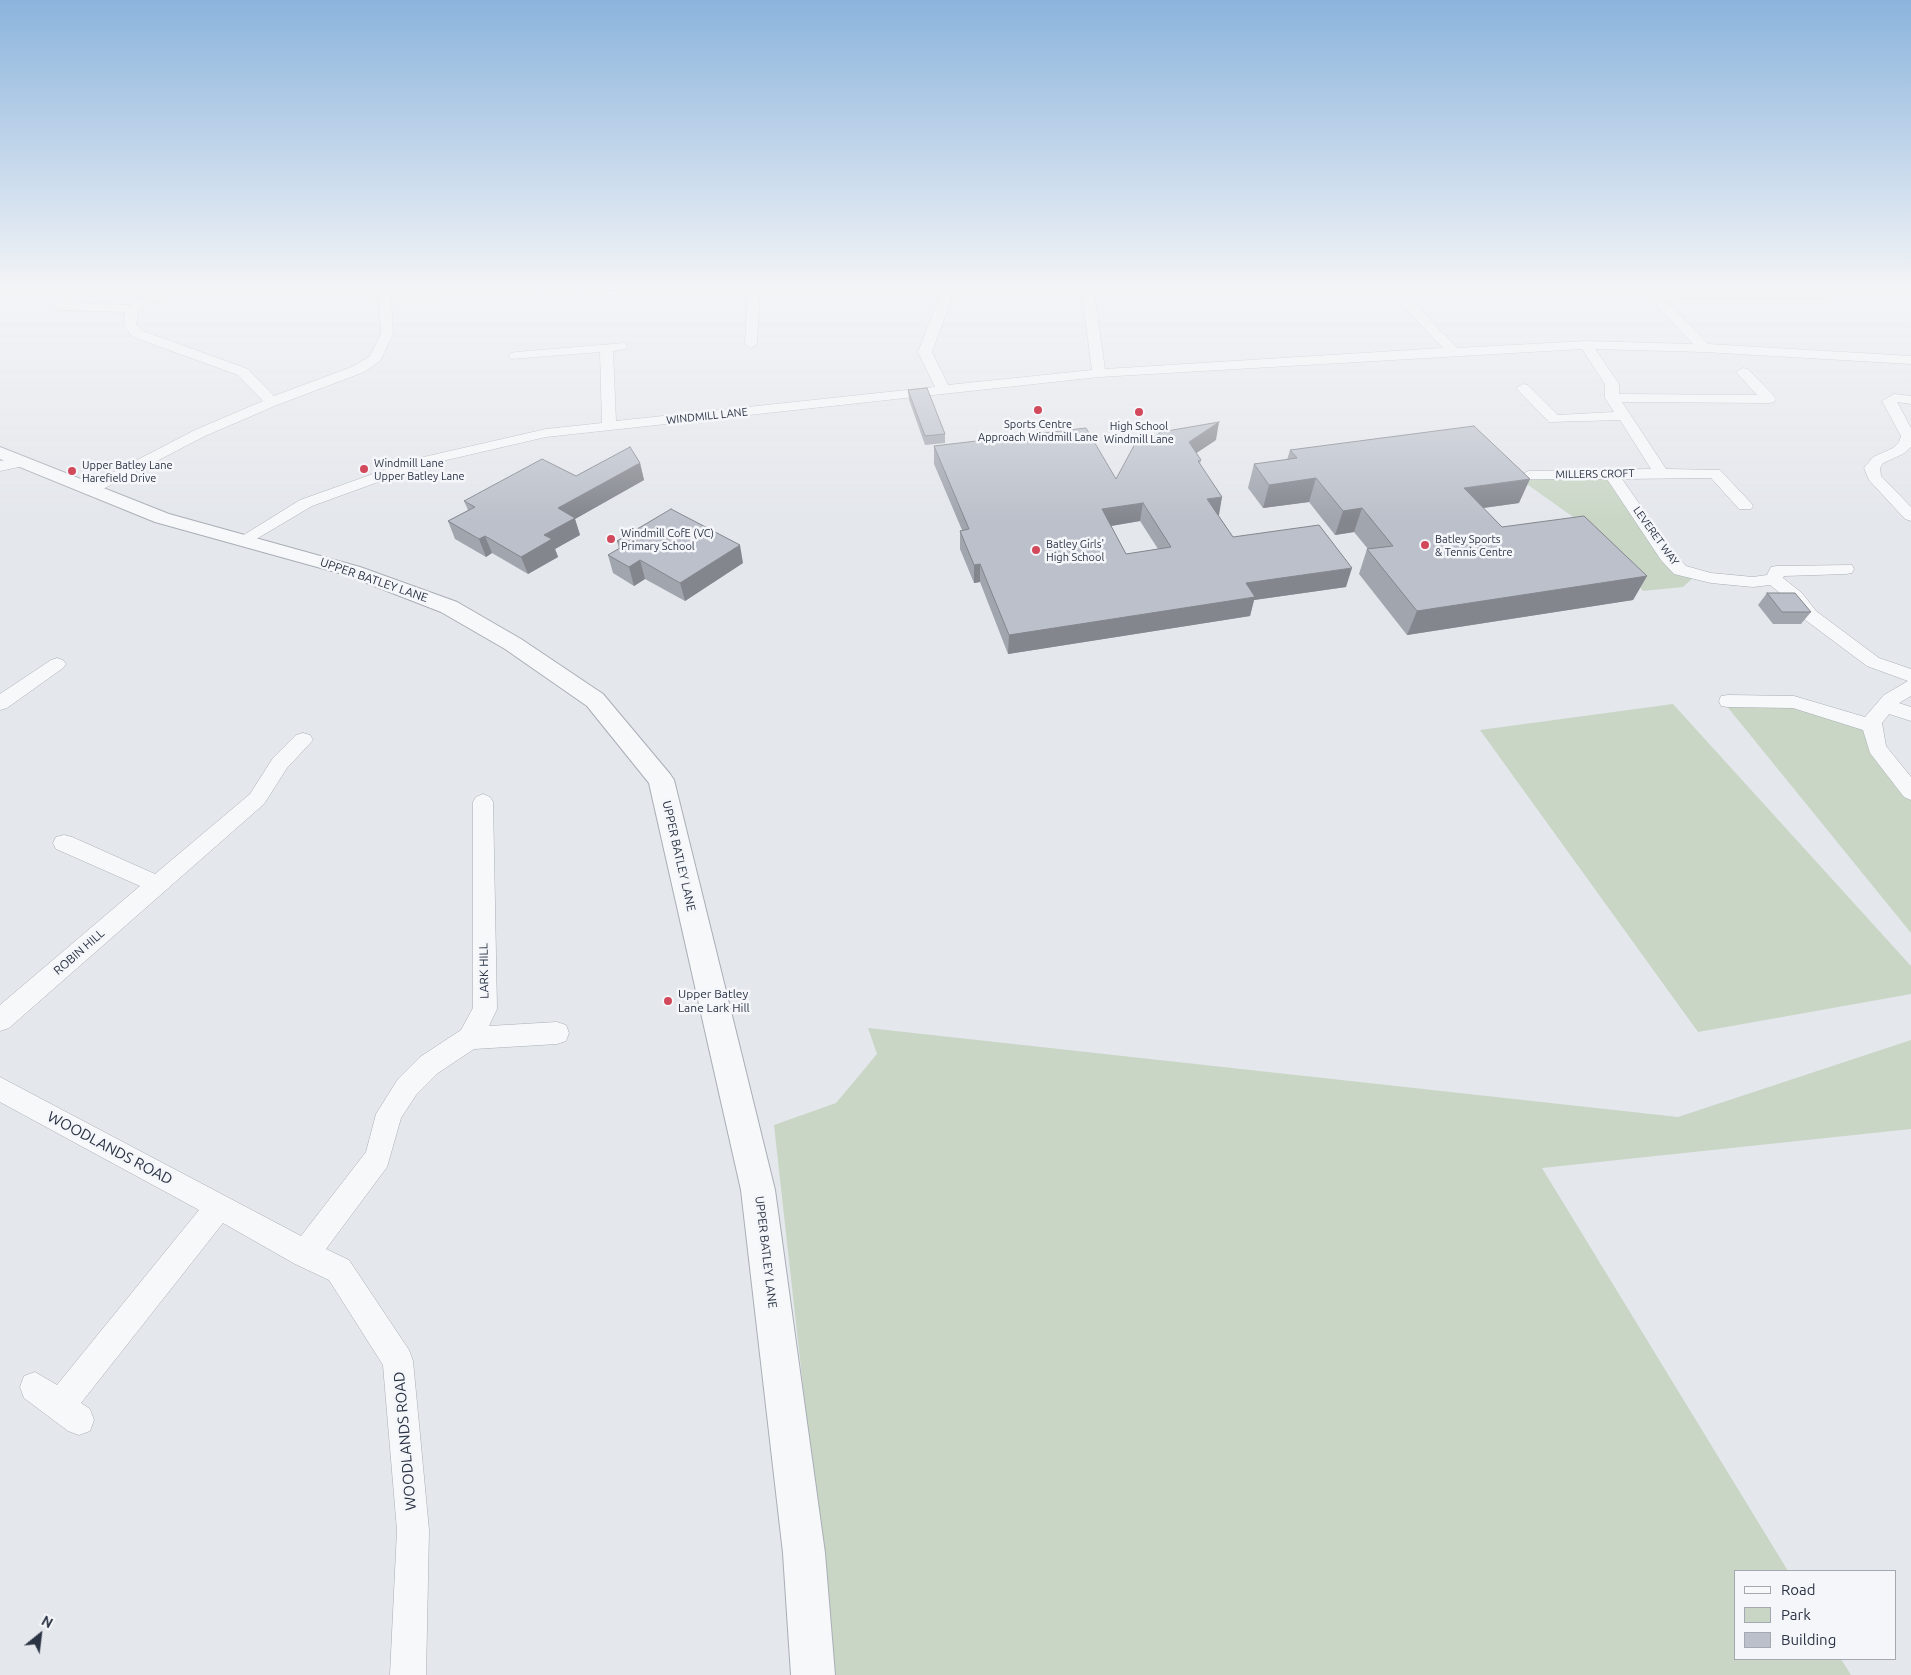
<!DOCTYPE html>
<html>
<head>
<meta charset="utf-8">
<style>
	body { margin:0 }
	#map { position:relative; width:1911px; height:1675px; overflow:hidden; background:#e4e7ec; font-family:Ubuntu,sans-serif }
	canvas { display:block }
	.legend { position:absolute; left:1734px; top:1570px; width:162px; height:90px; box-sizing:border-box; background:#f4f6f9; border:1px solid #a4a8b1; margin:0; padding:6px 9px; list-style:none; font-size:15px; color:#2b3445 }
	.legend li { display:flex; align-items:center; gap:10px; height:25px }
	.legend b { width:25px; border:1px solid #a4a8b1 }
	.north { position:absolute; left:15px; top:1610px; width:50px; height:50px; -webkit-text-stroke:4px #f4f6f9; paint-order:stroke; rotate:29deg; font-size:14px; font-weight:700; line-height:20px; text-align:center; color:#2b3445 }
	.north::after { content:''; display:block; margin:auto; width:18px; height:22px; background:#2b3445; clip-path:polygon(50% 0,100% 100%,50% 72%,0 100%) }
</style>
</head>
<body>
<div id="map">
<canvas width="1911" height="1675"></canvas>
<ul class="legend">
<li><b style="height:6px;background:#f7f8fa"></b>Road</li>
<li><b style="height:14px;background:#c9d6c5"></b>Park</li>
<li><b style="height:14px;background:#bbc0ca"></b>Building</li>
</ul>
<div class="north">N</div>
</div>
<script>
const ctx = document.querySelector('canvas').getContext('2d');
ctx.lineJoin = 'round';
function paint(path, color) {
  ctx.fillStyle = color;
  ctx.fill(path, 'evenodd');
}
function shape(rows) {
  const path = new Path2D();
  for (const r of rows) {
    path.moveTo(r[0], r[1]);
    for (let i = 2; i < r.length; i += 2) path.lineTo(r[i], r[i + 1]);
  }
  return path;
}
function stroke(path, color, width, dash) {
  ctx.strokeStyle = color;
  ctx.lineWidth = width;
  ctx.lineCap = dash ? 'butt' : 'round';
  ctx.setLineDash(dash || []);
  ctx.stroke(path);
}
function drawText(font, color, halo, rows, align = 'center') {
  ctx.font = font + ' Ubuntu,sans-serif';
  ctx.lineWidth = 5;
  ctx.setLineDash([]);
  ctx.textBaseline = 'middle';
  ctx.strokeStyle = halo;
  ctx.fillStyle = color;
  for (const [text, x, y, turn = 0] of rows) {
    ctx.save();
    ctx.translate(x, y);
    ctx.rotate((+turn || 0) * Math.PI / 180);
    ctx.textAlign = isNaN(turn) ? turn : align;
    if (halo) ctx.strokeText(text, 0, 0);
    ctx.fillText(text, 0, 0);
    ctx.restore();
  }
}
paint(shape([
	[1606,477,1694,577,1683,587,1643,591,1600,536,1521,480],
	[1779,703,1869,726,1911,797,1911,933,1725,704],
	[1673,704,1911,966,1911,994,1698,1032,1480,730],
	[868,1028,1678,1117,1911,1040,1911,1129,1542,1168,1788,1571,1735,1571,1735,1659,1841,1659,1851,1675,835,1675,774,1125,836,1103,877,1054]
]), '#c9d6c5');
const minor = shape([
	[165,286,183,286,138,311,136,325,143,331,248,369,274,396,354,366,370,356,381,334,379,297,340,290,334,286,363,286,385,290,503,286,631,286,625,290,391,297,393,334,380,361,364,372,277,405,205,436,97,492,87,492,84,489,87,486,195,430,263,401,238,375,133,337,124,326,125,312,59,310,53,306,68,295,74,299,71,303,130,305,165,286],
	[748,286,760,286,757,344,751,348,745,344,748,286],
	[944,286,956,286,932,352,948,385,1092,370,1081,286,1093,286,1105,369,1443,348,1405,308,1403,305,1405,302,1409,301,1413,302,1457,348,1586,341,1693,344,1654,302,1652,299,1654,296,1663,292,1679,290,1832,291,1834,294,1828,298,1679,298,1665,300,1708,344,1911,356,1911,364,1704,352,1595,349,1619,384,1619,394,1757,395,1736,372,1743,368,1748,369,1774,396,1776,399,1774,402,1769,403,1622,402,1666,469,1720,470,1751,503,1753,506,1751,509,1739,509,1711,478,1622,479,1673,552,1686,566,1711,573,1753,577,1767,575,1771,567,1777,566,1852,565,1854,569,1852,573,1846,574,1784,576,1783,578,1802,593,1816,611,1879,658,1911,669,1911,696,1899,703,1911,707,1911,721,1889,714,1882,723,1886,746,1911,777,1911,800,1904,797,1870,753,1863,730,1793,708,1728,707,1721,706,1719,701,1721,696,1728,695,1794,696,1865,717,1884,695,1908,681,1867,666,1804,619,1790,601,1770,585,1753,587,1711,583,1674,574,1661,560,1607,479,1524,479,1521,476,1524,473,1529,471,1651,469,1620,420,1549,422,1516,388,1523,384,1528,385,1558,415,1614,412,1605,398,1605,384,1582,349,1099,377,546,437,425,465,312,506,248,544,242,546,234,541,300,500,415,459,546,429,602,423,600,352,511,359,509,356,511,353,516,352,625,343,627,346,625,349,613,351,616,421,935,387,918,352,944,286],
	[1240,286,1253,286,1255,290,1249,294,1245,293,1240,286],
	[1486,286,1499,286,1503,291,1501,294,1493,294,1486,286],
	[1894,394,1911,396,1911,404,1897,402,1911,428,1911,447,1903,454,1883,463,1880,468,1881,476,1911,507,1911,521,1905,519,1869,480,1864,468,1873,457,1893,448,1899,442,1901,436,1882,401,1894,394],
	[23,458,30,462,28,465,0,471,0,461,23,458],
	[57,658,63,660,66,664,63,668,7,708,0,710,0,694,51,660,57,658],
	[303,733,310,735,313,740,287,768,264,804,9,1028,0,1031,0,1005,140,886,56,849,53,843,56,837,64,835,72,837,155,874,250,794,273,758,296,735,303,733],
	[483,794,490,797,493,802,497,1009,489,1026,557,1022,566,1025,569,1033,566,1041,557,1044,474,1049,438,1073,416,1095,401,1118,387,1167,326,1249,349,1260,409,1350,413,1361,429,1530,426,1675,390,1675,397,1530,383,1365,329,1280,295,1264,223,1223,81,1403,90,1409,94,1420,90,1431,79,1435,68,1431,24,1398,20,1387,24,1376,35,1372,57,1385,199,1210,0,1102,0,1077,301,1236,366,1152,376,1114,398,1079,420,1057,461,1030,473,1008,473,802,476,797,483,794]
]);
const tertiary = shape([
	[0,447,169,514,360,567,457,602,521,639,603,694,670,774,674,780,775,1190,825,1553,835,1675,791,1675,783,1553,741,1190,649,783,587,706,505,649,441,612,346,575,155,522,0,459,0,447]
]);
stroke(minor, '#a9aeb7', 1);
stroke(tertiary, '#a9aeb7', 2);
paint(minor, '#f7f8fa');
paint(tertiary, '#f7f8fa');
paint(shape([
	[908,390,945,434,945,443,925,445,909,400],
	[1216,440,1196,453,1201,460,1200,464,1222,497,1218,515,1233,537,1346,587,1254,600,1250,616,1008,654,980,582,974,583,960,549,960,531,962,530,934,464,934,446,1116,479],
	[1140,521,1158,549,1126,554,1111,526],
	[1290,450,1519,503,1483,508,1502,527,1647,576,1633,600,1407,635,1359,574,1367,549,1368,549,1354,532,1335,535,1309,502,1263,508,1248,488,1254,464,1287,460],
	[640,463,644,480,575,519,580,535,555,549,558,557,528,574,492,553,486,557,455,539,448,521,468,510,464,501],
	[617,541,743,563,685,601,645,579,634,586,613,573,608,555,619,549],
	[1767,593,1811,612,1801,624,1773,624,1758,605]
]), '#a1a5ae');
paint(shape([
	[1219,422,1216,440,1186,460,1189,442],
	[640,463,644,480,575,519,580,535,555,549,558,557,528,574,521,557,544,535,558,508],
	[1316,478,1309,502,1263,508,1269,485],
	[1530,479,1519,503,1454,512,1464,488],
	[1222,497,1219,515,1204,517,1207,499],
	[1143,503,1140,521,1099,528,1102,509],
	[1362,508,1354,532,1335,535,1343,511],
	[485,536,492,553,486,557,479,539],
	[740,545,743,563,685,601,680,583],
	[640,560,645,579,634,586,629,567],
	[980,564,980,582,974,583,974,565],
	[1352,568,1346,587,1254,600,1250,616,1008,654,1009,635,1246,583],
	[1647,576,1633,600,1407,635,1417,611]
]), '#83868d');
const building = shape([
	[927,388,945,434,925,436,908,390,927,388],
	[1219,422,1189,442,1201,460,1198,461,1222,497,1207,499,1233,537,1319,525,1352,568,1246,583,1255,597,1009,635,980,564,974,565,960,531,969,529,934,446,1086,428,1116,479,1137,440,1151,439,1161,432,1219,422],
	[1143,503,1171,547,1126,554,1102,509,1143,503],
	[1474,426,1530,479,1464,488,1502,527,1584,516,1647,576,1417,611,1367,549,1393,546,1362,508,1343,511,1316,478,1269,485,1254,464,1297,458,1290,450,1474,426],
	[630,447,640,463,558,508,575,518,544,535,552,539,521,557,485,536,479,539,448,521,475,507,464,501,542,459,576,476,630,447],
	[671,509,740,545,680,583,640,560,629,567,608,555,625,545,617,541,671,509],
	[1767,593,1795,593,1811,612,1782,612,1767,593]
]);
paint(building, '#bbc0ca');
stroke(building, '#83868d', 1);
const sky = ctx.createLinearGradient(0, 0, 0, 521);
sky.addColorStop(0, '#8bb4dd');
sky.addColorStop(0.55, '#f3f4f6');
sky.addColorStop(1, '#f3f4f600');
ctx.fillStyle = sky;
ctx.fillRect(0, 0, 1911, 521);
for (const [x, y, r, color] of [
	[1038,410,5,"#d1495b"],
	[1139,412,5,"#d1495b"],
	[364,469,5,"#d1495b"],
	[72,471,5,"#d1495b"],
	[611,539,5,"#d1495b"],
	[1425,545,5,"#d1495b"],
	[1036,550,5,"#d1495b"],
	[668,1001,5,"#d1495b"]
]) {
  const dot = new Path2D();
  dot.arc(x, y, r, 0, 2 * Math.PI);
  ctx.fillStyle = color;
  ctx.fill(dot);
  stroke(dot, '#f4f6f9', 2);
}
drawText('11px', '#2b3445', '#f4f6f9', [
	["WINDMILL LANE",707,416,-6],
	["MILLERS CROFT",1595,474,-1],
	["LEVERET WAY",1656,536,54]
]);
drawText('11px', '#2b3445', '#f4f6f9', [
	["Sports Centre",1038,424,"center"],
	["Approach Windmill Lane",1038,437,"center"],
	["High School",1139,426,"center"],
	["Windmill Lane",1139,439,"center"],
	["Windmill Lane",374,463],
	["Upper Batley Lane",374,476],
	["Upper Batley Lane",82,465],
	["Harefield Drive",82,478],
	["Windmill CofE (VC)",621,533],
	["Primary School",621,546],
	["Batley Sports",1435,539],
	["& Tennis Centre",1435,552],
	["Batley Girls'",1046,544],
	["High School",1046,557]
], 'left');
drawText('12px', '#2b3445', '#f4f6f9', [
	["UPPER BATLEY LANE",374,580,19],
	["UPPER BATLEY LANE",679,856,77],
	["ROBIN HILL",79,952,-41],
	["LARK HILL",484,971,-91],
	["UPPER BATLEY LANE",766,1252,83]
]);
drawText('12px', '#2b3445', '#f4f6f9', [
	["Upper Batley",678,994],
	["Lane Lark Hill",678,1008]
], 'left');
drawText('15px', '#2b3445', '#f4f6f9', [
	["WOODLANDS ROAD",110,1148,28],
	["WOODLANDS ROAD",405,1441,-95]
]);
</script>
</body>
</html>
